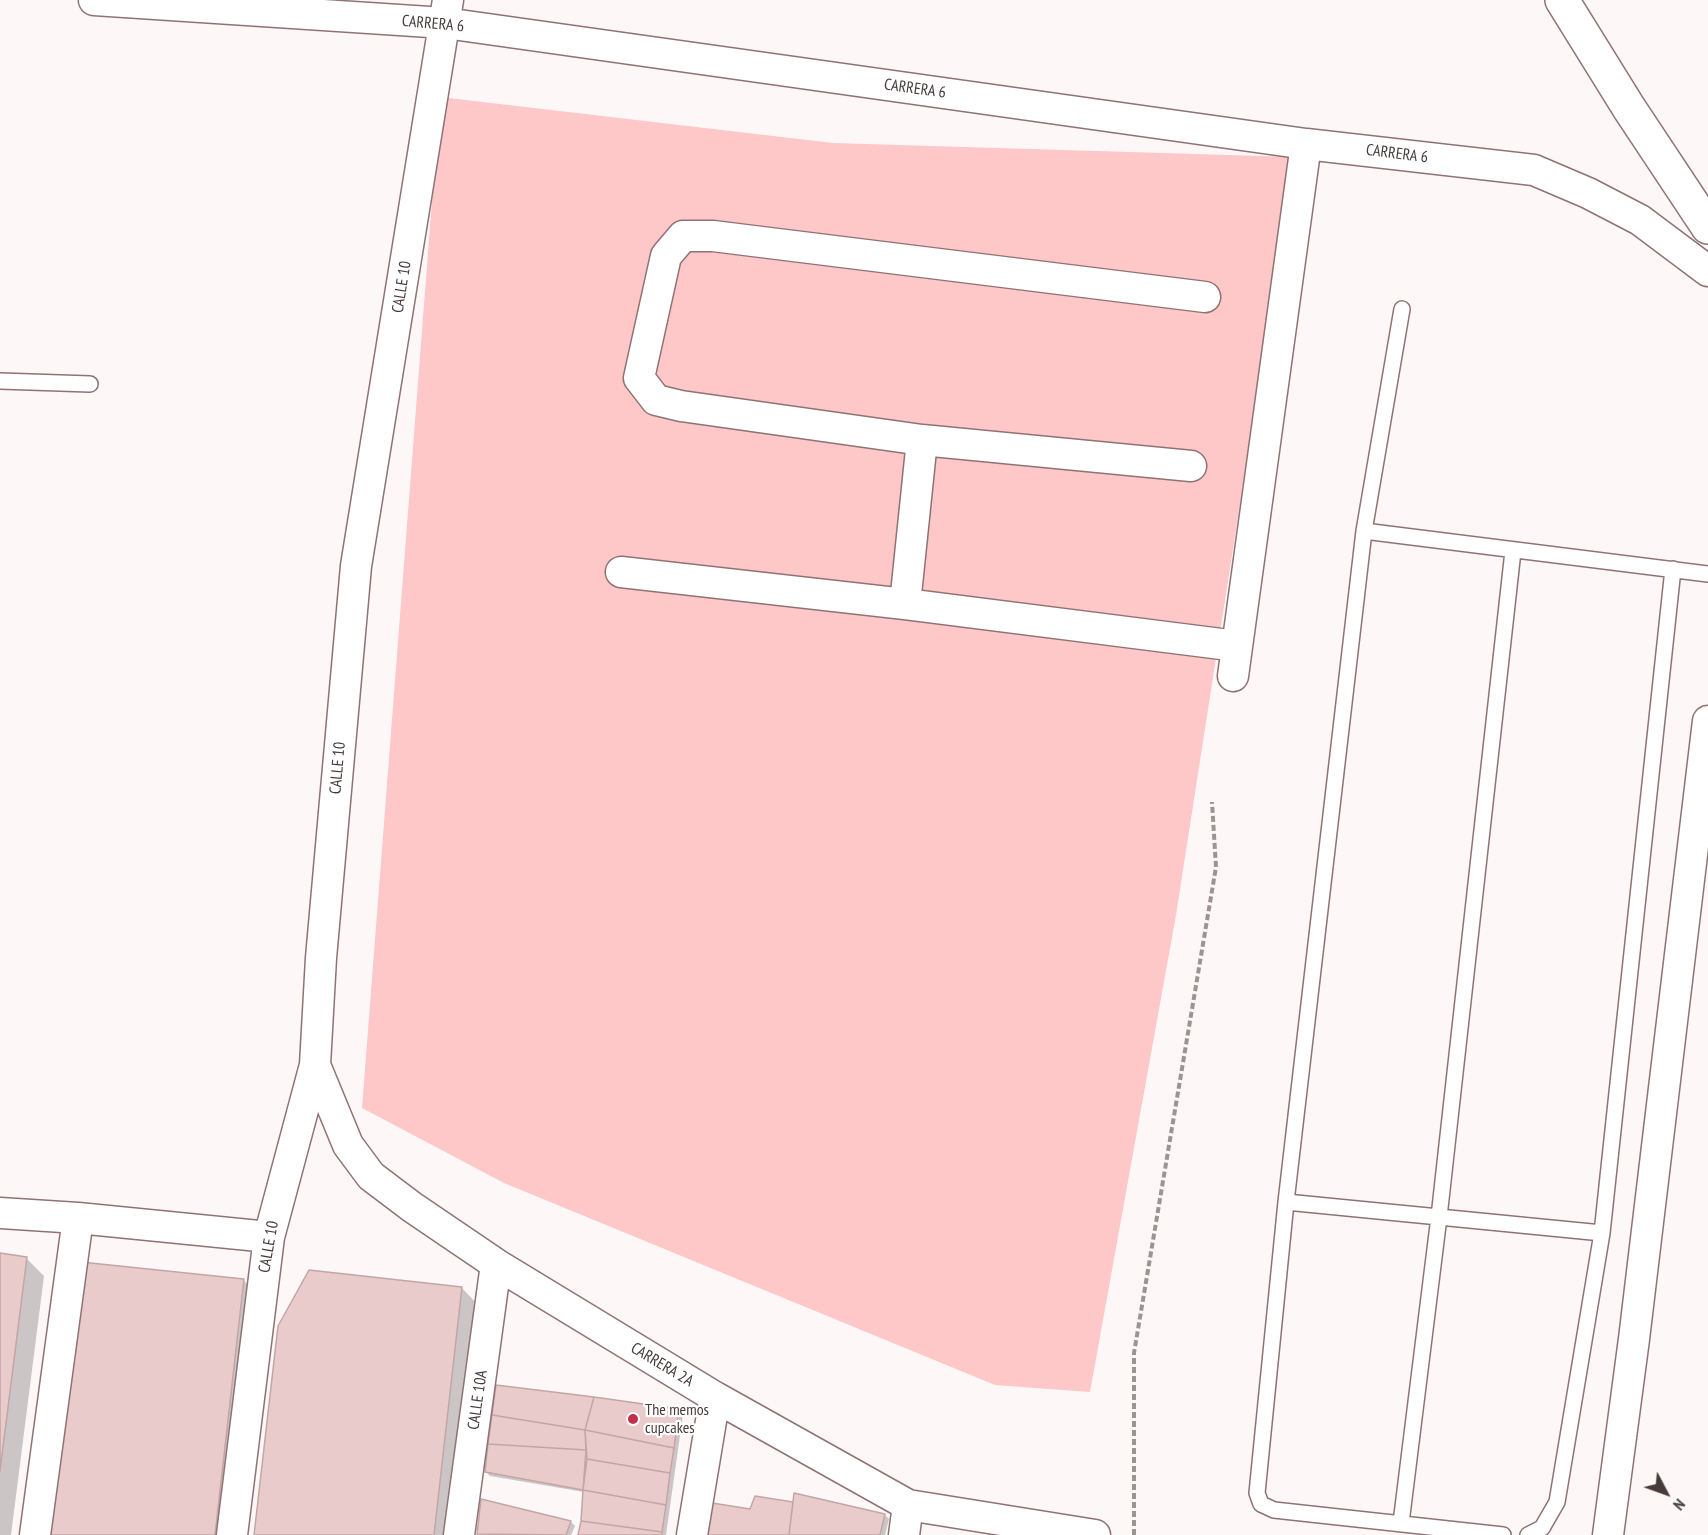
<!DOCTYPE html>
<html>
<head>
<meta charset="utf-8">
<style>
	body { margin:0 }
	#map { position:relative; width:1708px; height:1535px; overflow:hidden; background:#fef7f7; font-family:"PT Sans Narrow",sans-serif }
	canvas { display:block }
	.north { position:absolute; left:1636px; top:1463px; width:60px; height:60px; -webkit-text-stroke:4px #fff; paint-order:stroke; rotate:131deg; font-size:16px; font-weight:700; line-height:24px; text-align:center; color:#463a3a }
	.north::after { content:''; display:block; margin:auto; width:21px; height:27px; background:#463a3a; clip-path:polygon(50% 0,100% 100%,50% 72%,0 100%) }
</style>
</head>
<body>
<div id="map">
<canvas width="1708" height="1535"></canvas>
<div class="north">N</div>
</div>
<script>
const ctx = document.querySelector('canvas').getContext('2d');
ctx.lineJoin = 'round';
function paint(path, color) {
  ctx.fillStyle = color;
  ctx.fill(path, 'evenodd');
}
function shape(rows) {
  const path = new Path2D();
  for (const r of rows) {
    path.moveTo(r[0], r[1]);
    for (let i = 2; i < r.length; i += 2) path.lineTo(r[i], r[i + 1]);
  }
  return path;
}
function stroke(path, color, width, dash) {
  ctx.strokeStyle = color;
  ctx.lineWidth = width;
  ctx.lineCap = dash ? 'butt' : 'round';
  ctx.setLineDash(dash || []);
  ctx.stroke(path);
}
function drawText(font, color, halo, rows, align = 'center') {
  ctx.font = font + ' "PT Sans Narrow",sans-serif';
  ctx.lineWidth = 4.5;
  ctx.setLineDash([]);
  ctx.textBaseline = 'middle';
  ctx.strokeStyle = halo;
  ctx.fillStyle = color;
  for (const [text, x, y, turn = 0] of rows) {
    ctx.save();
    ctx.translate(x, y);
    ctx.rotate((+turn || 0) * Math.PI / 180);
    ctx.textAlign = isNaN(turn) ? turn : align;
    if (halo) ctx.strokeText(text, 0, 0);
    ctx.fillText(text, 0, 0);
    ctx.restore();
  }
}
paint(shape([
	[440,97,833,143,1294,157,1176,915,1090,1392,995,1385,504,1183,362,1108]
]), '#fec7c8');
paint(shape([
	[0,1255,26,1258,44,1276,11,1535,0,1535],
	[243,1280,261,1298,234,1535,52,1535],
	[462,1288,479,1306,453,1535,255,1535],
	[498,1387,679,1410,683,1414,666,1535,580,1535,584,1492,490,1476,486,1472],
	[585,1448,587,1448,588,1466,583,1465],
	[482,1501,571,1522,575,1526,571,1535,478,1535],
	[751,1511,885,1515,889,1519,885,1535,701,1535]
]), '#0003');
const building = shape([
	[0,1253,27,1257,0,1471,0,1253],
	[81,1262,244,1279,215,1535,50,1535,81,1262],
	[309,1270,462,1287,434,1535,254,1535,278,1326,309,1270],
	[496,1385,594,1397,585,1430,492,1415,496,1385],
	[594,1397,679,1409,674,1448,585,1430,594,1397],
	[492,1415,585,1430,586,1450,488,1444,492,1415],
	[585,1430,674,1448,670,1473,587,1459,585,1430],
	[488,1444,586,1450,583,1490,485,1472,488,1444],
	[587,1459,670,1473,666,1505,583,1490,587,1459],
	[583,1490,666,1505,662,1532,581,1521,583,1490],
	[794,1493,885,1514,880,1535,789,1535,794,1493],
	[755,1496,793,1502,789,1535,699,1535,706,1502,750,1509,755,1496],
	[481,1499,571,1521,566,1535,477,1534,481,1499],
	[581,1521,662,1532,662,1535,578,1535,581,1521]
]);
paint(building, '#eacbcc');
stroke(building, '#c3a5a5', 1.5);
const lane = shape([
	[1402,309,1364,531,1286,1202,1257,1493,1261,1504,1274,1510,1503,1535],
	[0,381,90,384],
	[1364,531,1708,574],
	[1286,1202,1602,1233],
	[1401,1523,1439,1217,1513,551],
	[1528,1535,1542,1528,1557,1502,1602,1233,1673,569]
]);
const street = shape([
	[94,0,445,23,1306,144,1534,170,1588,193,1640,220,1708,271],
	[1191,466,922,440,681,406,656,400,639,378,666,256,683,236,713,236,1205,297],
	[621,572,905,604,1237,646],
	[905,604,922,440],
	[1233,676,1306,144],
	[315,1065,348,1145,371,1176,412,1207,496,1264,715,1397,908,1505,1095,1535],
	[0,1213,78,1218,269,1237],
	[35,1535,78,1218],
	[232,1535,269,1237,315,1065,321,958,356,566,448,0],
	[459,1535,496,1264],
	[692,1535,715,1397],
	[904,1535,908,1505],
	[1608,1535,1634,1339,1708,721]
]);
const highway = shape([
	[1562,0,1629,108,1708,227]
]);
stroke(lane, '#8f7374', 18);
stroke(street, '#8f7374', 33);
stroke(highway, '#8f7374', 36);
stroke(shape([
	[1134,1535,1134,1353,1216,867,1212,802]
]), '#9d9393', 4, [6, 3]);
stroke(lane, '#fff', 15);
stroke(street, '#fff', 30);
stroke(highway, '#fff', 33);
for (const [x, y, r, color] of [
	[633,1419,6,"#c13048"]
]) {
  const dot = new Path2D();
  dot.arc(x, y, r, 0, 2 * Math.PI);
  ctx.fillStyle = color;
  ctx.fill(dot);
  stroke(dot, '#fff', 2);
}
drawText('16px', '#463a3a', '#fff', [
	["CARRERA 6",433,24,5],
	["CARRERA 6",915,89,8],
	["CARRERA 6",1397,154,7],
	["CALLE 10",402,287,-81],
	["CALLE 10",338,768,-85],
	["CALLE 10",269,1247,-80],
	["CARRERA 2A",662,1365,31],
	["CALLE 10A",478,1400,-82]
]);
drawText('16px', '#463a3a', '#fff', [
	["The memos",645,1410],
	["cupcakes",645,1428]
], 'left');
</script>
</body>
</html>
